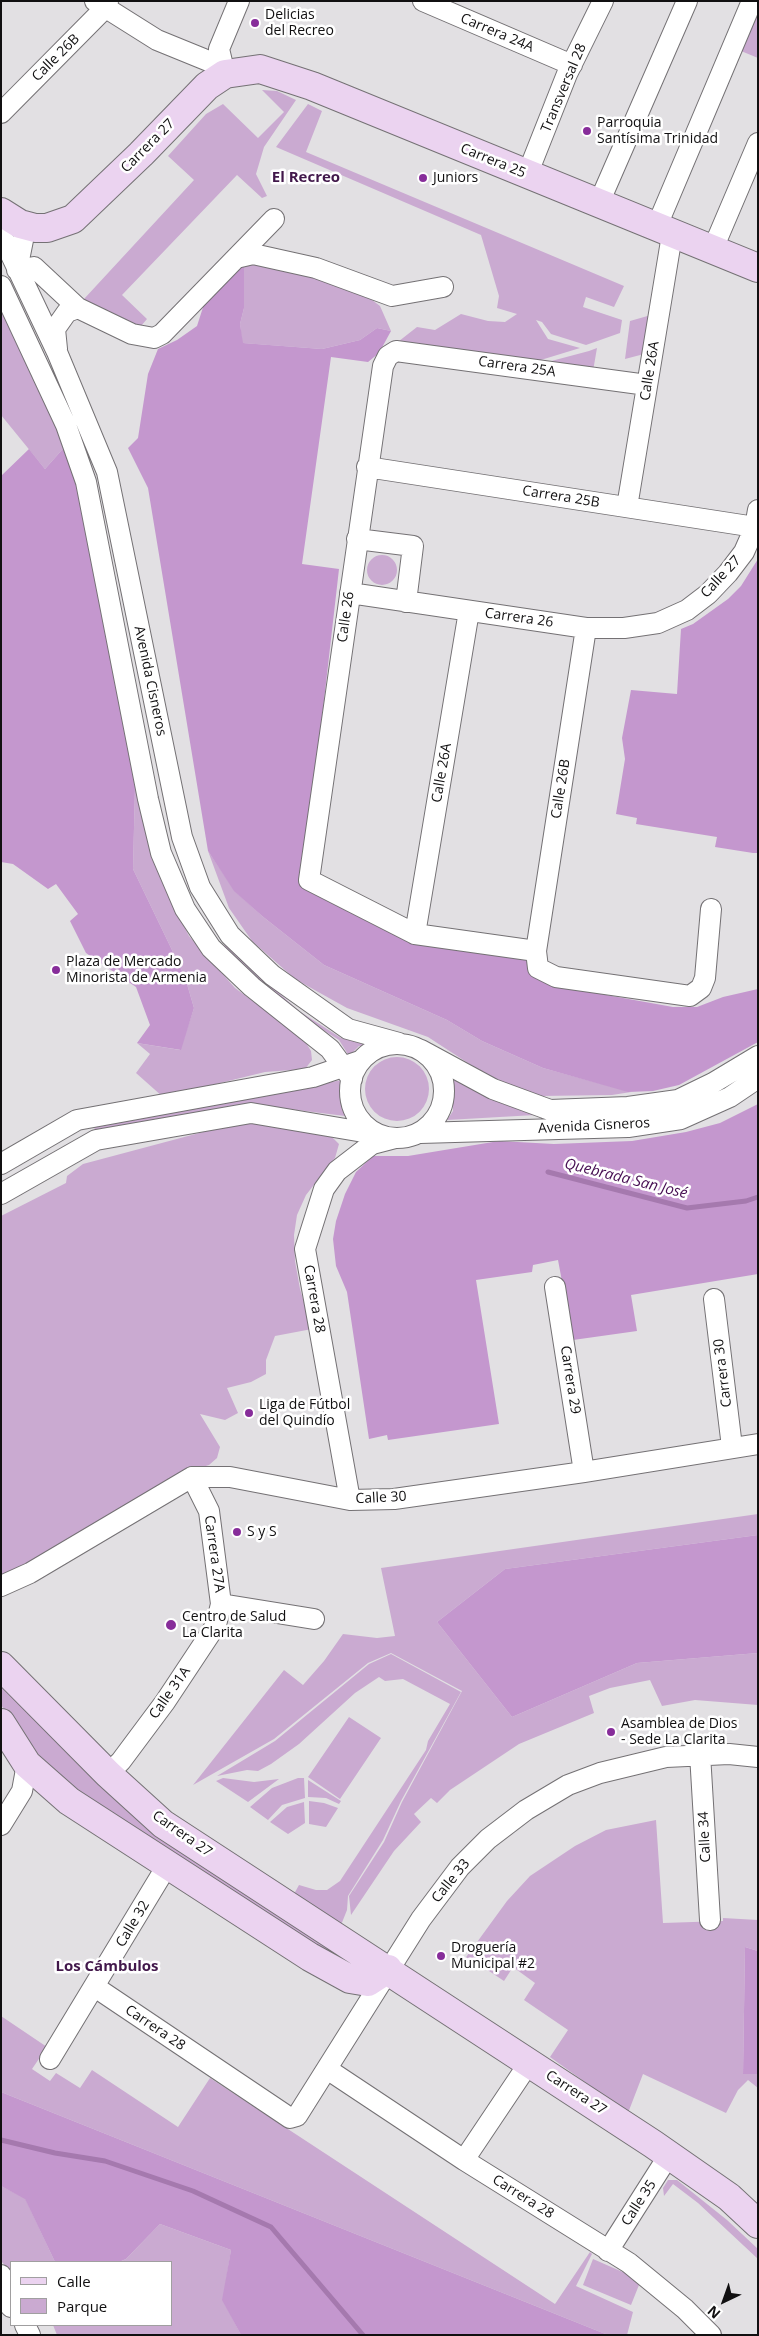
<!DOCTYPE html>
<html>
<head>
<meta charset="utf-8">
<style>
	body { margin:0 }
	#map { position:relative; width:759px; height:2336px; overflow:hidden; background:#e2e0e3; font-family:"Open Sans",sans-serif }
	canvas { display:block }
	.frame { position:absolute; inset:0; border:2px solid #111011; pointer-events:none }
	.legend { position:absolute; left:10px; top:2261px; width:162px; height:65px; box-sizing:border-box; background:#fff; border:1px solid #a09fa0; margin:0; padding:6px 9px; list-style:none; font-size:15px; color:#111011 }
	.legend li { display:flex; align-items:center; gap:10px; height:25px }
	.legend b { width:25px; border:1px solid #a09fa0 }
	.north { position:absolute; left:699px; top:2276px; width:50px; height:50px; -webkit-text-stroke:4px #fff; paint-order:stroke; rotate:222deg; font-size:14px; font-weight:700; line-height:20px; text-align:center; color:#111011 }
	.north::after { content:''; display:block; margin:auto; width:18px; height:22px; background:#111011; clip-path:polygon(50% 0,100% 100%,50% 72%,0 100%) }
</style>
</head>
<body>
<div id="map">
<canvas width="759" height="2336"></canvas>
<div class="frame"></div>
<ul class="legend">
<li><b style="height:6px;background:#ebd3f0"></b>Calle</li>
<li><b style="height:14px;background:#caaad1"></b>Parque</li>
</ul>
<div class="north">N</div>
</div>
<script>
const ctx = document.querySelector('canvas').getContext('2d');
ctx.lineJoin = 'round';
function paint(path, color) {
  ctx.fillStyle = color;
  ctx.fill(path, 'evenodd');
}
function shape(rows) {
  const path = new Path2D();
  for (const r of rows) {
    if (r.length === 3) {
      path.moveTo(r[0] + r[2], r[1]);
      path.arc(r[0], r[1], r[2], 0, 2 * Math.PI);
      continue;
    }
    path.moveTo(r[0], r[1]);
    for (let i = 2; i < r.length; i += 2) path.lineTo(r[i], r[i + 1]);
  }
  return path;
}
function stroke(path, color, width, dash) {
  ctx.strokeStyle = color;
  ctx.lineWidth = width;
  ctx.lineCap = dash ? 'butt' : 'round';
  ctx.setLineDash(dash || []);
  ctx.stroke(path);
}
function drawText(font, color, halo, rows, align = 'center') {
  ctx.font = font + ' "Open Sans",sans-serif';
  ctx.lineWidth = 5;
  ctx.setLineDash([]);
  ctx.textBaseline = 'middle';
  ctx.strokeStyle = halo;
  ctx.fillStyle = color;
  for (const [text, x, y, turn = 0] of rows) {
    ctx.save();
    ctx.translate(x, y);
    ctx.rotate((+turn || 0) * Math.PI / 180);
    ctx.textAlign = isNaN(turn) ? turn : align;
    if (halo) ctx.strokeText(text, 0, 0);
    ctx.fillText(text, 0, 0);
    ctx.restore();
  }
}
paint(shape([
	[758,9,758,58,741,51],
	[262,90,277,91,296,100,264,147,256,174,267,196,262,198,237,175,122,295,147,319,141,326,93,309,84,299,194,180,168,156,206,114,223,104,258,138,284,112],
	[308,104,322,111,306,152,624,286,614,307,586,297,583,307,622,320,620,333,586,345,551,334,542,322,536,320,548,339,580,348,531,363,394,345,417,327,435,330,461,314,488,321,505,322,517,314,497,308,499,296,481,235,276,147],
	[265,259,364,294,380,306,391,331,377,328,360,340,322,349,242,343,240,324,244,308,244,260],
	[1,306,68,443,45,469,1,415],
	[651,315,644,354,625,359,630,321],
	[597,348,593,371,540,364,589,351],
	[382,570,15],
	[131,746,169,896,189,936,235,988,303,1038,311,1051,312,1060,305,1069,265,1072,163,1097,136,1073,150,1054,137,1043,180,1050,194,1008,185,977,133,869,135,787],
	[208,851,235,891,262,916,324,965,447,1020,482,1041,543,1068,631,1092,612,1095,540,1096,497,1082,428,1037,347,1008,320,993,295,979,252,941,229,908],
	[225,945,299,1011,341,1038,369,1045,359,1046,349,1056,339,1040,298,1014,222,948],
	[397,1089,32],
	[453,1075,535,1115,447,1120,453,1111],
	[342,1080,341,1089,345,1116,249,1104,95,1131,94,1126],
	[255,1123,330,1135,339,1144,335,1158,306,1195,297,1215,294,1235,295,1261,300,1289,312,1329,275,1336,266,1360,266,1374,251,1382,227,1388,238,1413,225,1420,200,1414,220,1447,217,1458,209,1465,190,1471,1,1580,1,1216,66,1183,67,1176,83,1164,233,1124],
	[758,1514,758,1535,505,1569,437,1622,512,1717,637,1663,758,1653,758,1705,695,1700,662,1706,650,1680,610,1688,589,1696,594,1713,519,1744,450,1790,437,1803,431,1798,414,1814,421,1822,394,1851,351,1915,349,1896,384,1842,402,1802,462,1691,391,1653,368,1663,274,1739,193,1785,284,1670,303,1685,324,1661,343,1634,377,1638,395,1636,381,1568],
	[391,1654,461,1692,401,1801,383,1840,348,1896,347,1910,341,1925,294,1894,299,1885,316,1890,327,1890,340,1881,426,1750,428,1741,450,1704,403,1679,385,1681,379,1677,355,1693,299,1744,271,1764,258,1771,247,1770,217,1776,275,1741,369,1664],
	[1,1682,364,1966,337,1967,53,1777,1,1705],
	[349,1717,381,1738,340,1799,308,1777],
	[223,1778,254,1782,279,1779,248,1802,216,1781],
	[298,1778,304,1778,305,1798,282,1805,268,1820,250,1807,272,1788],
	[308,1780,341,1801,339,1804,326,1798,308,1797],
	[309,1801,324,1803,338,1808,326,1827,309,1824],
	[304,1802,305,1823,288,1834,270,1822,287,1807],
	[656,1820,663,1923,723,1921,723,1918,758,1920,758,1951,745,1947,743,2074,758,2074,758,2088,748,2080,738,2090,726,2113,643,2074,628,2113,550,2057,568,2030,524,2000,535,1983,513,1967,504,1981,471,1959,468,1963,464,1960,507,1901,530,1876,575,1846,606,1830],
	[1,2016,47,2047,32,2069,50,2081,56,2073,80,2088,92,2070,178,2127,210,2078,555,2304,590,2252,592,2254,576,2286,633,2312,627,2335,608,2335,1,2092],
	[668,2180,677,2180,727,2220,758,2249,758,2259,698,2203,673,2184,664,2196,663,2188],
	[1,2186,25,2198,55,2262,11,2262,11,2272,1,2261],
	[160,2224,231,2250,223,2300,241,2335,57,2335,53,2325,171,2325,171,2262,119,2262,126,2259],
	[593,2259,641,2280,631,2305,583,2285]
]), '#caaad1');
paint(shape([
	[244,260,244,308,240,324,243,343,322,349,360,340,377,328,391,331,379,353,368,362,331,357,302,564,339,569,303,884,415,941,528,957,573,989,673,1007,697,1007,723,997,758,989,758,1042,679,1085,653,1091,628,1092,543,1068,482,1041,447,1020,324,965,262,916,234,891,208,851,148,488,128,448,138,438,148,374,158,349,177,340,197,326,206,298],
	[68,443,131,746,135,787,133,869,185,977,194,1008,181,1050,137,1043,150,1025,136,987,86,953,70,921,78,914,56,884,48,889,13,864,1,862,1,476,29,449,45,469],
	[758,559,758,853,753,853,715,847,717,837,636,824,637,818,616,814,625,759,622,738,631,690,677,694,681,629,693,624,728,599,741,586],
	[758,1104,758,1274,631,1295,637,1331,573,1340,558,1260,533,1265,532,1272,476,1280,499,1424,388,1440,387,1435,369,1439,347,1292,336,1266,333,1239,336,1221,345,1194,356,1172,373,1156,408,1156,499,1141,554,1144,632,1141,686,1132,720,1123],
	[758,1535,758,1653,637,1663,512,1717,437,1622,505,1569],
	[745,1947,758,1951,758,2074,743,2074],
	[1,2092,608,2335,241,2335,222,2300,231,2250,160,2224,126,2259,119,2262,55,2262,25,2199,1,2186]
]), '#c497ce');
stroke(shape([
	[548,1172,687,1208,746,1201,758,1197],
	[1,2140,55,2153,105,2161,193,2191,271,2227,363,2335]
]), '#a579ae', 5);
const street = shape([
	[95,1,157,40,211,62,225,74],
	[423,1,572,65],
	[225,74,219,49,239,1],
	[1,113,105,8,108,1],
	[527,175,567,74,603,1],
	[598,205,687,1],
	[35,228,24,235,17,270,34,267,78,308,132,334,154,338,162,334,274,219],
	[656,228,752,1],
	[1,234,57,352,107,472,182,837,200,887,230,935,272,975,348,1029,399,1043],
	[712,251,758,143],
	[236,258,253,254,316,268,392,296,443,287],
	[1,286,66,425,86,482,148,799,161,853,185,909,211,948,252,987,330,1049,352,1079],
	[57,349,55,329,67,312,78,308],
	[367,467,755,527],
	[627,507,672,235],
	[357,539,413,546,406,602],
	[350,593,586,628,624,628,658,623,687,610,708,594,728,573,744,552,755,527,758,510],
	[586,628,536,951,538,968,556,977,690,996,701,988,705,978,711,909],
	[415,934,469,611],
	[536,951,415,934,309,880,383,366,388,356,396,351,647,385],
	[397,1091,47],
	[421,1050,493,1089,550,1110,628,1107,678,1100,713,1083,758,1056],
	[420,1133,628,1127,681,1119,730,1097,758,1078],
	[1,1164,77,1120,313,1077,360,1061],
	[1,1194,96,1140,251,1113,381,1135],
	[555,1287,584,1472],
	[714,1299,732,1447],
	[350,1500,305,1249,324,1189,337,1171,372,1144,395,1138],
	[1,1586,30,1573,192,1477,230,1477,350,1500,394,1499,584,1472,758,1444],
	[221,1604,314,1619],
	[700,1754,710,1920],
	[108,1774,121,1761,165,1702,216,1625,221,1604,209,1511,192,1477],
	[1,1825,22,1791,27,1764],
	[95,1987,290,2118,297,2116,421,1919,460,1867,488,1839,526,1810,568,1785,600,1773,666,1757,729,1754,758,1757],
	[50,2059,168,1864],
	[327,2069,464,2160,629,2263,685,2309,711,2335],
	[464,2160,529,2063],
	[608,2251,669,2155],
	[1,2275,8,2288,6,2301,11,2307],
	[25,2325,30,2335]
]);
const secondary = shape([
	[1,212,20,224,35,228,47,228,73,219,141,154,207,86,225,74,260,69,312,86,758,268],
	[1,1666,108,1774,163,1824,653,2144,729,2197,758,2224],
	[1,1723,27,1764,69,1801,310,1957,350,1979,368,1982,388,1969]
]);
stroke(street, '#747174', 22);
stroke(secondary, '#747174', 30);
stroke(street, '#fff', 20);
stroke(secondary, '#ebd3f0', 28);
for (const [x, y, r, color] of [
	[255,23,5,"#872d9a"],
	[587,131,5,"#872d9a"],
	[423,178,5,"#872d9a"],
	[56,970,5,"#872d9a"],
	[249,1413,5,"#872d9a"],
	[237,1532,5,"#872d9a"],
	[171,1625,6,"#872d9a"],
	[611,1732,5,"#872d9a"],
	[441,1956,5,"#872d9a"]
]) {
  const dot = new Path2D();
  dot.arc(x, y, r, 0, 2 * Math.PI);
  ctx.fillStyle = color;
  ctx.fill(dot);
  stroke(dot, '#fff', 2);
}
drawText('14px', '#111011', '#fff', [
	["Delicias",265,15],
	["del Recreo",265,31],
	["Parroquia",597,123],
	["Santísima Trinidad",597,139],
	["Juniors",433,178],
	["Plaza de Mercado",66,962],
	["Minorista de Armenia",66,978],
	["Liga de Fútbol",259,1405],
	["del Quindío",259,1421],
	["S y S",247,1532],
	["Centro de Salud",182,1617],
	["La Clarita",182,1633],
	["Asamblea de Dios",621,1724],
	["- Sede La Clarita",621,1740],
	["Droguería",451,1948],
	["Municipal #2",451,1964]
], 'left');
drawText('14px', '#111011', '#fff', [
	["Carrera 24A",497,33,23],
	["Calle 26B",56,58,-45],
	["Transversal 28",564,88,-67],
	["Carrera 27",148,146,-45],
	["Carrera 25",493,161,22],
	["Carrera 25A",517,367,8],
	["Calle 26A",650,371,-81],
	["Carrera 25B",561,497,9],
	["Calle 27",721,577,-47],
	["Calle 26",346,617,-82],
	["Carrera 26",519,618,8],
	["Avenida Cisneros",150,681,78],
	["Calle 26A",442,773,-80],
	["Calle 26B",561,789,-81],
	["Avenida Cisneros",594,1126,-3],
	["Carrera 28",314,1299,80],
	["Carrera 30",723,1373,-97],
	["Carrera 29",570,1380,81],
	["Calle 30",381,1498,-3],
	["Carrera 27A",214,1554,82],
	["Calle 31A",170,1693,-55],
	["Carrera 27",182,1834,35],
	["Calle 34",705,1837,-93],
	["Calle 33",451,1881,-51],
	["Calle 32",133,1924,-59],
	["Carrera 28",155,2028,34],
	["Carrera 27",576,2093,33],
	["Carrera 28",523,2197,32],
	["Calle 35",639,2203,-57]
]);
drawText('bold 15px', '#42184b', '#fff', [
	["El Recreo",306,178],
	["Los Cámbulos",107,1967]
]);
drawText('italic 15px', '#460e52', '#fff', [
	["Quebrada San José",626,1179,14]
]);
</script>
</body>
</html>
